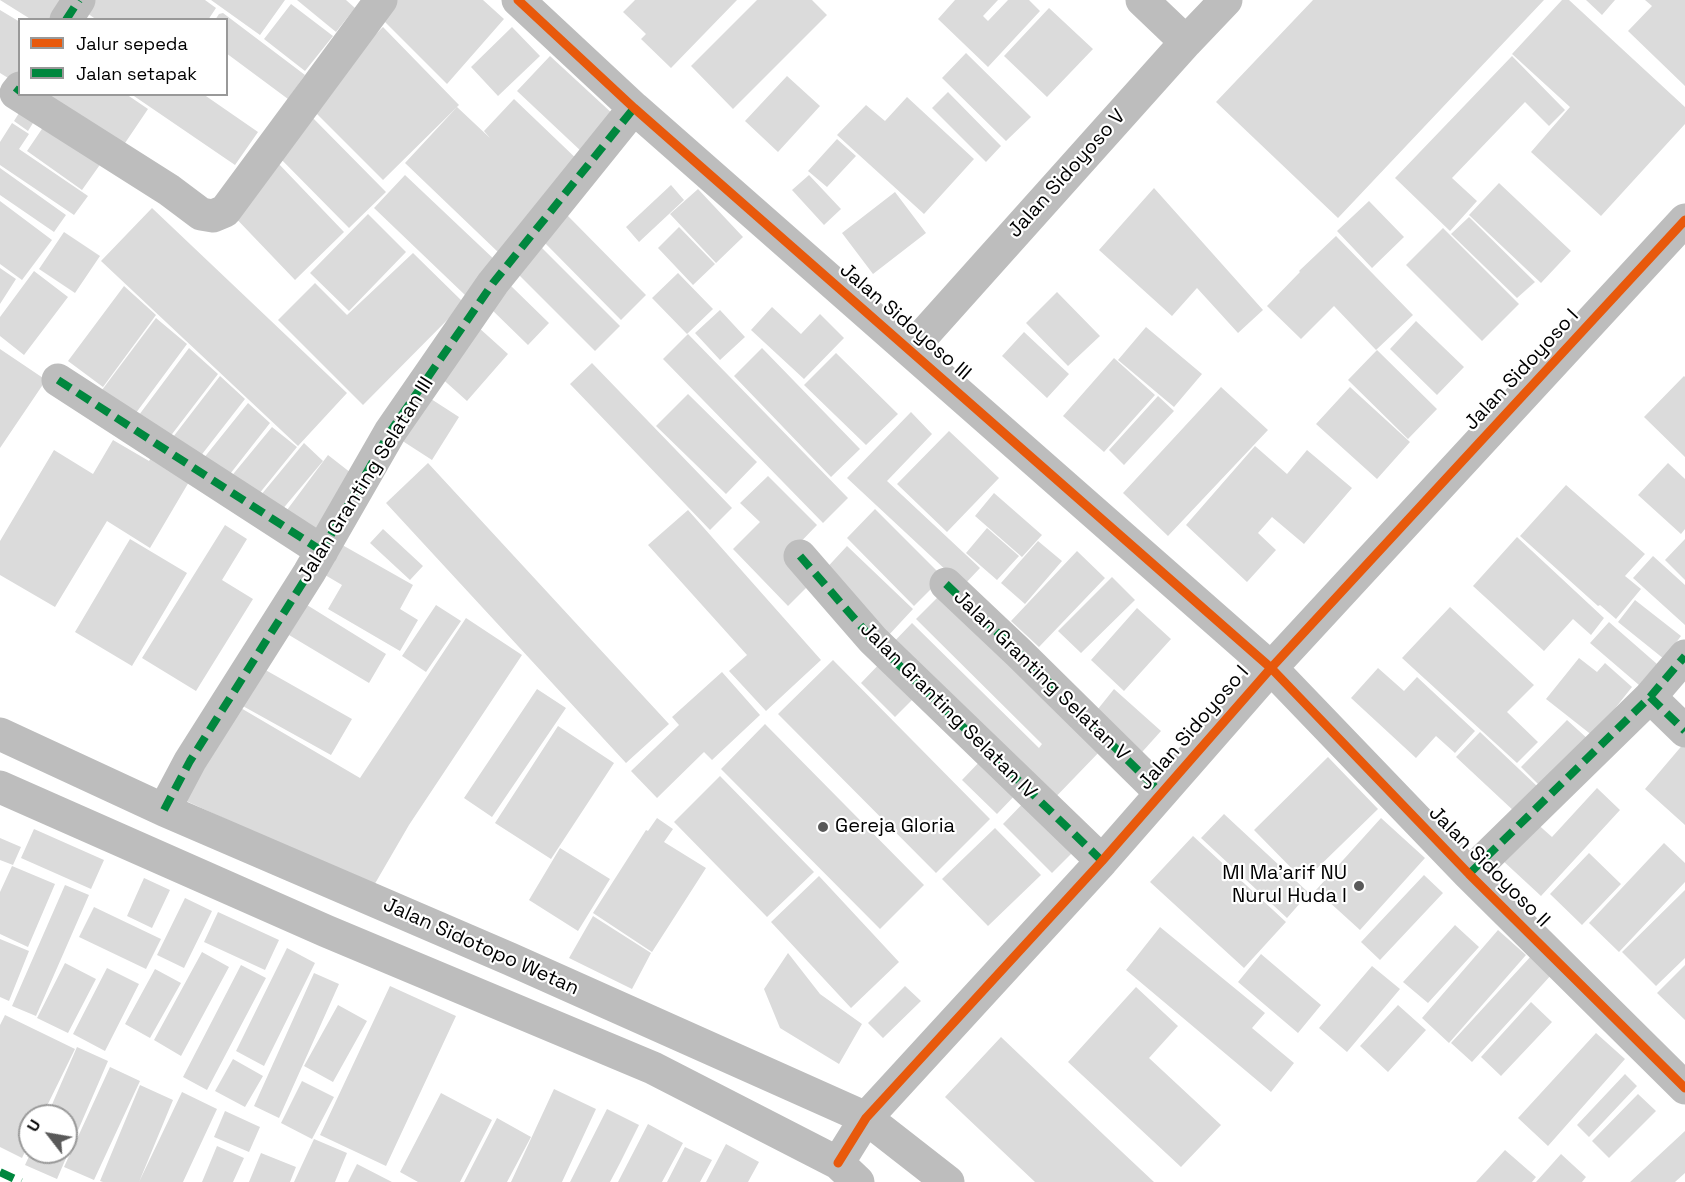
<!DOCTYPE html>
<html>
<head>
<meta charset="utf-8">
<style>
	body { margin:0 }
	#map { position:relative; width:1685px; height:1182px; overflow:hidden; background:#fff; font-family:"Space Grotesk",sans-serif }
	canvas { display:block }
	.legend { position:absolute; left:18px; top:18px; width:210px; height:78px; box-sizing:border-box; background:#fff; border:2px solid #999; margin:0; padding:8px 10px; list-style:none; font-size:18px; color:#000 }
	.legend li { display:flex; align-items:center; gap:12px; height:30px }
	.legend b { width:30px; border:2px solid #999 }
	.north { position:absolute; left:18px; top:1104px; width:60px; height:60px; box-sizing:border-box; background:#fff; border:2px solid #999; border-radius:50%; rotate:301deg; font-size:16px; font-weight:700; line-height:24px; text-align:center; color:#000 }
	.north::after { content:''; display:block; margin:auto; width:21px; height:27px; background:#595959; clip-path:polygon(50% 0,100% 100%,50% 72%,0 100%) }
</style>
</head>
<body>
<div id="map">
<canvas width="1685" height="1182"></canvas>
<ul class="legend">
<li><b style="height:8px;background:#e8590c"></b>Jalur sepeda</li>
<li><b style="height:8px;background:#00873e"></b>Jalan setapak</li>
</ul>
<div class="north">U</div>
</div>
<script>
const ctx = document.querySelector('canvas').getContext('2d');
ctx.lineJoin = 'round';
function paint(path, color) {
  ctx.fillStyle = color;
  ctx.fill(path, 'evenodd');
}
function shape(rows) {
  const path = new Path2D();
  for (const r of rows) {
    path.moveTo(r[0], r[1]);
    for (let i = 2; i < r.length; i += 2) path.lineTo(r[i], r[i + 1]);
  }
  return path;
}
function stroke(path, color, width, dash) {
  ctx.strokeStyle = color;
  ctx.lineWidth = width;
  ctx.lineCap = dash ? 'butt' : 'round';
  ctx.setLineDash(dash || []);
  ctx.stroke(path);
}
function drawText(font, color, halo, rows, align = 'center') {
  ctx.font = font + ' "Space Grotesk",sans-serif';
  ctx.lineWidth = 4.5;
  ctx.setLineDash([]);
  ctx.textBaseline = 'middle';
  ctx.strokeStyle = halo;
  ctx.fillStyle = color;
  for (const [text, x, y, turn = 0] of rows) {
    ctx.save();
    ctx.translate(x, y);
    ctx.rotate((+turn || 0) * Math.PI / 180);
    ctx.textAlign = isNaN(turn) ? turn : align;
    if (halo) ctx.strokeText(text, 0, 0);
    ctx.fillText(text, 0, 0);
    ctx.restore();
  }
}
paint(shape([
	[0,0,65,0,54,20,32,20],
	[91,0,205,0,216,8,208,20,97,20,84,11],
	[211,0,285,0,260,35],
	[297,0,346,0,355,8,336,32],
	[390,0,483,0,504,19,447,84,377,14],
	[635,0,737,0,671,68,641,39,646,34,623,12],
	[757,0,812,0,827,15,733,109,691,66],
	[955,0,998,0,983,16,988,21,1008,0,1029,0,1040,11,988,67,938,19],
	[1313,0,1544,0,1338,218,1216,102],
	[1562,0,1569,0,1685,107,1685,124,1601,216,1531,152,1570,107,1512,54],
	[1586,0,1615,0,1602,15],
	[1645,0,1685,0,1685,86,1628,31,1652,6],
	[291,4,333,36,305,71,264,39],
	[1049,8,1093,49,1047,97,1004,56],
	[0,10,20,22,20,81,18,84,0,73],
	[223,13,305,75,288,99,226,53,226,20,215,20,219,14],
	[383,27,459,105,383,180,306,103],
	[512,27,540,56,498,96,471,67],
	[966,53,1031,117,1006,141,942,78],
	[550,56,615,116,582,152,517,91],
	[1512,56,1565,110,1549,126,1525,102,1452,178,1477,201,1450,231,1395,178],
	[787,76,820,106,778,152,745,121],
	[948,92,1001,146,986,162,932,108],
	[38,94,126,94,148,109,121,149],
	[131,94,203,94,258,132,235,165],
	[907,97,974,159,924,214,837,135,866,105,885,121],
	[514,99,583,165,499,253,405,163,457,107,490,138,484,131],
	[24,105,38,115,28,131,14,121],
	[308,113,386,192,349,228,271,149],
	[48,120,104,159,82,190,27,151],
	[12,123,29,134,19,149,88,196,74,215,0,165,0,142],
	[837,139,856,156,827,187,808,171],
	[277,162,344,232,295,280,228,210],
	[0,168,66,215,54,232,0,195],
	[405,175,497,262,465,295,374,208],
	[809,175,841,209,824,225,792,190],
	[1499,183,1571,251,1541,283,1469,215],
	[671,185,684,200,639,242,626,227],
	[1154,188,1263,310,1238,333,1197,288,1172,316,1099,250],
	[698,189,743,237,716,263,670,214],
	[895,192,926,233,873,274,842,233],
	[0,201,52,240,22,280,0,264],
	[1369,201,1404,237,1372,268,1337,231],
	[152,208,347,393,298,446,101,261],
	[368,214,406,252,349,311,310,273],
	[567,215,646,295,621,320,542,240],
	[1469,217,1535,282,1517,298,1451,234],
	[679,227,715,264,693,285,658,248],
	[1443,228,1519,304,1482,341,1406,265],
	[64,232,100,256,75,293,39,269],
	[1336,236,1413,315,1376,350,1334,306,1301,339,1267,306,1300,272,1299,271],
	[540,246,620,326,595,351,515,271],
	[413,253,464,303,363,405,278,320,315,283,347,315],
	[0,268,16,279,0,304],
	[34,271,68,297,24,355,0,336,0,317],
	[678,273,713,309,687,334,652,298],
	[510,285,549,323,528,345,489,307],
	[124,286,156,315,103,387,68,361],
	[1057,292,1100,336,1068,366,1026,323],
	[772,307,801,334,820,314,844,338,804,379,751,330],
	[720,310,745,337,720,360,695,333],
	[156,318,187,344,130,421,96,398],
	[1416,321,1464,367,1437,395,1390,349],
	[478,327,508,354,467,401,438,375],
	[1146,327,1202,374,1174,407,1118,360],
	[1024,332,1069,374,1047,398,1002,356],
	[688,334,848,498,823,523,663,359],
	[189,348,218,374,166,442,136,419],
	[762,348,860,449,831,477,734,376],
	[0,349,46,380,0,448],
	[1377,350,1437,409,1408,439,1348,380],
	[836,353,898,414,866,445,804,385],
	[1114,358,1155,395,1104,452,1063,416],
	[592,363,732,508,710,530,570,384],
	[220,376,245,399,196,462,170,441],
	[1684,376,1685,377,1685,457,1644,417],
	[1221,387,1268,430,1168,536,1123,493],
	[1350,387,1410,442,1377,479,1316,424],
	[688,394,757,462,726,494,656,426],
	[1158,396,1174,411,1124,465,1109,450],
	[428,397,459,417,432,460,401,440],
	[248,403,270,423,223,483,199,464],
	[911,412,932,434,887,481,980,568,963,586,847,478],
	[272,427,297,447,250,505,225,484],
	[949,431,999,478,947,532,897,484],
	[113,440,149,461,158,447,196,470,150,548,107,521,55,607,0,575,0,541,54,450,93,474],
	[304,443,323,461,276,517,256,501],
	[1255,446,1287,474,1307,450,1352,488,1304,544,1272,517,1258,533,1276,550,1247,582,1186,525],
	[328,455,360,480,316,538,284,514],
	[428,463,669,724,626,763,386,503],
	[1668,463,1685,479,1685,529,1681,534,1638,495],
	[768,476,817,525,789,554,814,580,788,606,733,549,760,522,740,503],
	[1566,485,1645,554,1625,576,1641,589,1616,619,1600,605,1598,606,1520,536],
	[994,493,1042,535,1022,557,975,516],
	[875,509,943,577,914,606,847,538],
	[688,510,821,660,766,711,729,671,747,655,648,545],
	[225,525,247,539,222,580,253,599,196,691,142,658],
	[987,528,1019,556,997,580,966,553],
	[383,529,423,566,410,580,370,543],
	[1517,537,1604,618,1591,635,1573,619,1544,651,1473,586],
	[130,539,187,573,132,666,75,632],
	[1685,539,1685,580,1665,560],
	[1038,541,1062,561,1025,604,1001,583],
	[337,542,413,585,400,609,418,620,400,651,328,609,342,585,320,572],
	[847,546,913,609,887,637,821,574],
	[1077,551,1105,578,1039,647,1011,621],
	[1653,556,1685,585,1685,625,1633,578],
	[1112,577,1135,600,1081,653,1058,631],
	[943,592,1103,748,1047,806,887,649,912,623,1039,748,1042,744,916,619],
	[1635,600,1681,636,1664,659,1618,622],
	[307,605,386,654,369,683,289,635],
	[436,605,461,621,426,672,402,656],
	[1450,607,1534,685,1507,712,1538,742,1517,763,1402,658],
	[1137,608,1171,639,1124,691,1091,660],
	[466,618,522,655,409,825,373,887,184,800,234,704,360,778],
	[1609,622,1657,664,1639,685,1590,643],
	[886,657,920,692,895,717,861,683],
	[1579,658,1597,672,1605,663,1632,687,1593,736,1546,699],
	[833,660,990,819,936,873,778,714],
	[262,668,352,719,331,755,241,705],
	[1378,668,1404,691,1417,677,1475,731,1455,753,1436,736,1416,758,1351,698],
	[722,672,760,715,712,760,704,752,657,798,631,771,679,725,672,717],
	[537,689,566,708,492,817,464,798],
	[1114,689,1161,731,1134,761,1090,719],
	[1567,720,1589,740,1542,788,1521,767],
	[765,724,924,885,880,929,721,769],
	[558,726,614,763,551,859,495,823],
	[1480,732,1539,788,1516,813,1456,757],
	[1685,742,1685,825,1645,789],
	[984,757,1019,791,997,814,962,780],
	[1328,757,1378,809,1304,881,1254,830],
	[720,776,814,872,767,917,674,822],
	[1597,788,1620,810,1541,896,1501,859,1534,821,1552,837],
	[1030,796,1080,845,1052,873,1003,824],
	[1224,814,1309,893,1287,918,1201,838],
	[657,818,673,829,664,842,706,868,652,952,593,913,646,830,648,831],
	[1381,818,1425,858,1360,930,1316,890],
	[995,828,1041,875,988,926,942,879],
	[34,829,104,860,91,889,21,858],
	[1193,836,1286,922,1244,968,1150,882],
	[0,838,21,847,13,865,0,860],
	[1664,843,1685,863,1685,882,1619,952,1589,923],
	[560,848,610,879,578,931,529,900],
	[1589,853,1621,884,1582,925,1550,894],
	[12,866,55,884,28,947,0,934,0,892],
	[1424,875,1443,893,1380,960,1361,942],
	[819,876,899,962,851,1008,771,922],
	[144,878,170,890,152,928,127,916],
	[65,885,89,895,36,1016,12,1006],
	[1685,890,1685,958,1656,986,1622,952],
	[185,898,212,911,184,968,157,955],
	[94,907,161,939,146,969,79,937],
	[218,912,279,940,265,970,204,942],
	[593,916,651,953,632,989,569,958],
	[1455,925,1479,947,1428,1003,1403,982],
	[1160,927,1265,1013,1252,1028,1294,1063,1271,1092,1126,970],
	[1498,930,1526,955,1449,1043,1422,1018],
	[0,939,29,951,9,1001,0,997],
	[287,948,315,963,264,1066,236,1051],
	[202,952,229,967,181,1056,154,1040],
	[788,953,820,994,862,1024,839,1064,780,1028,764,989],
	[1261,954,1321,1005,1298,1033,1238,982],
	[1532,955,1552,974,1472,1062,1451,1043],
	[65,963,96,979,68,1033,37,1018],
	[241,965,266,978,207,1090,183,1077],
	[1685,965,1685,1020,1657,993],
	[1372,966,1400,989,1347,1052,1319,1028],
	[107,968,139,984,105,1051,73,1034],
	[155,969,181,983,150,1038,125,1024],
	[314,973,339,984,279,1118,254,1106],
	[390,986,456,1016,386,1166,320,1135],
	[905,986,921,1001,883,1038,868,1023],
	[1136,987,1178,1026,1149,1058,1221,1125,1181,1167,1068,1062],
	[1531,1002,1552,1022,1501,1076,1481,1057],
	[338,1005,367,1021,333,1082,304,1066],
	[1398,1005,1426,1030,1388,1072,1360,1046],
	[5,1015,75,1049,42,1116,30,1116,30,1141,22,1158,0,1147,0,1025],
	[1596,1033,1625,1059,1548,1146,1518,1118],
	[1001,1037,1105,1136,1154,1182,1035,1182,945,1097],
	[77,1047,108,1061,57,1179,25,1165,31,1152,66,1152,66,1116,47,1116],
	[233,1059,263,1076,245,1107,215,1091],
	[110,1067,140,1081,94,1180,64,1167],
	[1625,1074,1637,1086,1589,1137,1577,1125],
	[302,1081,334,1097,312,1139,281,1123],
	[140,1085,173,1100,139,1182,103,1182,100,1181],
	[554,1089,596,1109,562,1182,511,1182],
	[182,1092,217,1109,183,1182,139,1182],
	[441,1093,492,1120,460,1182,418,1182,400,1172],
	[1638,1094,1656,1111,1609,1158,1592,1141],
	[607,1109,639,1125,620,1163,610,1182,570,1182],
	[225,1111,260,1127,249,1152,214,1137],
	[497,1118,531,1137,507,1182,464,1182],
	[648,1124,683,1143,662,1182,618,1182],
	[1685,1131,1685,1173,1675,1182,1630,1182],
	[314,1139,347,1153,335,1182,294,1182],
	[726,1144,759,1162,748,1182,706,1182],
	[217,1146,244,1158,233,1182,202,1182],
	[685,1147,712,1160,700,1182,667,1182],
	[1505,1150,1536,1177,1532,1182,1476,1182],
	[261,1153,296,1167,290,1182,249,1182],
	[1561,1154,1586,1177,1582,1182,1536,1182],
	[357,1164,392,1182,348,1182]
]), '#dbdbdb');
stroke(shape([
	[518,0,634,108,1271,668,1469,874,1685,1088],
	[1142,0,1186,42],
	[66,20,79,0],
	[20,88,16,93,169,190,201,214,213,216,225,211,381,0],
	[910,350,1186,42,1226,0],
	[58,380,322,551],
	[800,556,873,640,1102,861],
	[946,584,1019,653,1161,793],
	[1650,697,1685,731],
	[0,734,164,810,510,959,866,1118,948,1182],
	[0,787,326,931,653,1068,838,1163,858,1182],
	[164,810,190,761,309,573,390,432,493,283,634,108],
	[1469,874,1650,697,1685,656],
	[838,1163,866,1118,1102,861,1271,668,1685,220]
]), '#bdbdbd', 33);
stroke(shape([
	[66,20,79,0],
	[16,93,20,88],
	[58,380,322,551],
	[800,556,873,640,1102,861],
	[946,584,1019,653,1161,793],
	[1650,697,1685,731],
	[164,810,190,761,309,573,390,432,493,283,634,108],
	[1469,874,1650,697,1685,656],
	[0,1172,21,1182]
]), '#00873e', 8, [15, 8]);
stroke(shape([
	[518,0,634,108,1271,668,1469,874,1685,1088],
	[838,1163,866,1118,1102,861,1271,668,1685,220]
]), '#e8590c', 9);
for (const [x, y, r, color] of [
	[823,827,6,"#595959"],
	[1359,886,6,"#595959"]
]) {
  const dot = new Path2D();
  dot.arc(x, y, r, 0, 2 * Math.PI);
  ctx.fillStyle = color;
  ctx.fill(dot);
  stroke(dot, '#fff', 2);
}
drawText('20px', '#000', '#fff', [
	["Jalan Sidoyoso V",1067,174,-48],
	["Jalan Sidoyoso III",905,322,41],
	["Jalan Sidoyoso I",1522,370,-47],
	["Jalan Granting Selatan III",366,480,-58],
	["Jalan Granting Selatan V",1041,676,44],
	["Jalan Granting Selatan IV",948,711,45],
	["Jalan Sidoyoso I",1194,728,-49],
	["Jalan Sidoyoso II",1489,867,45],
	["Jalan Sidotopo Wetan",481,947,24]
]);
drawText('20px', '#000', '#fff', [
	["Gereja Gloria",835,827],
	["MI Ma'arif NU",1347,874,"right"],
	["Nurul Huda I",1347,897,"right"]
], 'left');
</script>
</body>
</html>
